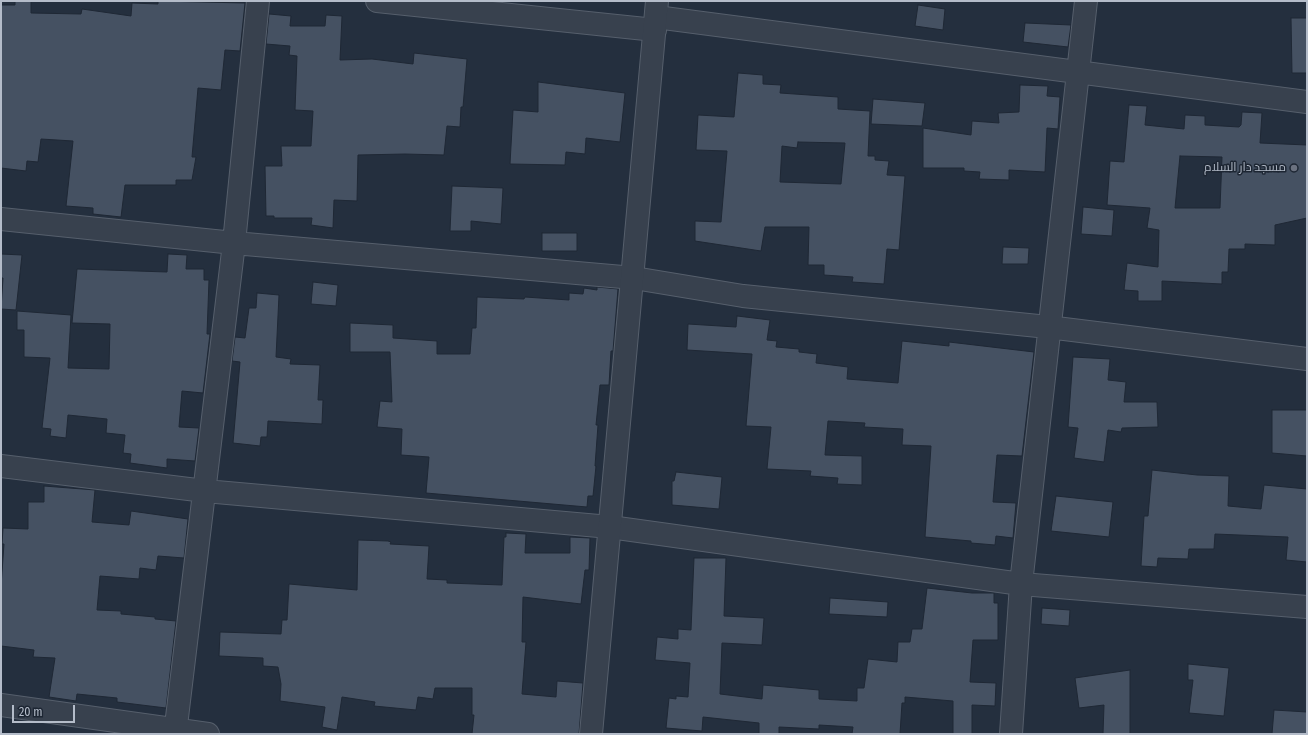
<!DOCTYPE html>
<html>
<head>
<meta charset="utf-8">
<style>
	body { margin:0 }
	#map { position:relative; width:1308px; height:735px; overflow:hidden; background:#242f3e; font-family:"Fira Sans Condensed",sans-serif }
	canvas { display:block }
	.frame { position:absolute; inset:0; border:2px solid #b4bcc9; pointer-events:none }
	.scale { position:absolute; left:12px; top:705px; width:63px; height:18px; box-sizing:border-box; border:2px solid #b4bcc9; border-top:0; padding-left:5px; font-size:12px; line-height:14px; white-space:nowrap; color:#b4bcc9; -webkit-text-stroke:3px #1d2633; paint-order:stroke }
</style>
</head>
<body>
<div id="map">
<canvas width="1308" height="735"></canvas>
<div class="frame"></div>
<div class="scale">20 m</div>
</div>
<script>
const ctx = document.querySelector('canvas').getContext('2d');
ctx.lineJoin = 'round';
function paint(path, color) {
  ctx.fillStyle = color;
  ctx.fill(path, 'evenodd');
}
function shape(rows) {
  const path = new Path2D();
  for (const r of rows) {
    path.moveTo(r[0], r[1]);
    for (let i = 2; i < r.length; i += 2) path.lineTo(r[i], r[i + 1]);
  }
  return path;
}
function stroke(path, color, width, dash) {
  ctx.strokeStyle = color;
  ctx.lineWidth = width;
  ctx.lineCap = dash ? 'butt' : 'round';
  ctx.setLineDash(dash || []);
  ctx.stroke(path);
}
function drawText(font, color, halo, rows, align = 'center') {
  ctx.font = font + ' "Fira Sans Condensed",Cairo,sans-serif';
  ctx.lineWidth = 3;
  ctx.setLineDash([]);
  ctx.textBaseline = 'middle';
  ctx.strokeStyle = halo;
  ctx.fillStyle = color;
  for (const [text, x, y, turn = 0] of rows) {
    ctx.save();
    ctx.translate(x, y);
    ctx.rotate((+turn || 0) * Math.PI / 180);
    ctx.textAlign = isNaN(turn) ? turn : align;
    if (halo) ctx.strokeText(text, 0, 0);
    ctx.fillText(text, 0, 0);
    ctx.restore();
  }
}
const building = shape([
	[15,1,31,1,31,13,81,14,82,9,131,16,132,3,158,4,158,1,245,3,240,51,225,50,221,90,198,88,192,157,196,157,192,180,176,180,176,185,125,185,121,217,93,214,93,208,66,206,73,141,41,139,38,162,27,161,26,171,1,168,1,5,15,5,15,1],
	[918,5,945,9,943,30,915,26,918,5],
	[269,14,291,16,290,26,325,26,326,15,342,16,340,60,372,59,413,64,414,53,467,59,463,107,461,107,460,127,447,126,444,155,405,154,358,155,357,201,334,200,333,228,311,225,312,218,274,218,274,216,266,216,265,166,282,166,281,146,311,146,313,111,295,110,297,56,289,55,290,46,266,44,269,14],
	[1291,18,1307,18,1307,73,1292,73,1291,18],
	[1025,23,1071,25,1068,47,1023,42,1025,23],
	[738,73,763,75,763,84,781,85,780,93,838,97,838,109,870,111,868,156,875,156,875,160,889,161,887,175,905,176,899,250,887,249,884,284,852,282,853,277,824,275,824,265,808,265,809,227,765,227,761,251,695,241,695,221,721,222,727,151,696,150,698,115,734,117,738,73],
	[798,142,845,143,841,184,780,182,782,146,797,148,798,142],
	[538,82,625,93,620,142,586,138,585,154,566,152,565,165,510,164,513,110,538,112,538,82],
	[1020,85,1048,86,1047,96,1060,97,1058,129,1047,128,1045,172,1009,170,1009,180,979,179,980,172,964,171,964,168,923,168,923,128,971,135,972,121,999,123,998,113,1019,112,1020,85],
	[873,99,925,103,922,126,871,124,873,99],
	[1129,105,1147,106,1145,125,1184,129,1185,115,1205,116,1205,125,1239,127,1241,125,1242,112,1262,113,1260,143,1307,145,1307,218,1275,225,1275,245,1245,244,1245,249,1229,249,1228,272,1222,272,1222,284,1162,281,1162,301,1138,301,1138,291,1124,290,1127,263,1158,267,1159,230,1147,228,1150,208,1107,205,1110,161,1124,162,1129,105],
	[1180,156,1222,157,1220,208,1175,208,1180,156],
	[452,186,503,188,501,224,471,221,471,231,450,231,452,186],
	[1083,207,1114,210,1112,236,1081,234,1083,207],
	[542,233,577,233,577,251,542,251,542,233],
	[1003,247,1029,248,1028,264,1002,264,1003,247],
	[1,254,22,255,16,310,1,309,3,278,1,278,1,254],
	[168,254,187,255,186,269,204,269,204,280,209,280,207,334,210,334,203,393,182,391,179,427,199,428,195,461,167,459,167,468,130,463,131,454,123,453,125,435,106,433,107,419,68,415,66,438,50,436,51,429,42,428,50,358,24,357,24,330,17,330,17,311,71,315,68,368,109,369,110,324,72,323,77,269,167,272,168,254],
	[313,282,338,285,336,306,311,304,313,282],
	[597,287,618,289,613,351,611,351,609,385,600,385,596,425,598,425,595,466,596,466,593,496,588,496,587,507,426,493,429,457,401,455,402,429,377,427,380,401,392,402,390,352,350,352,350,323,393,325,393,338,437,341,437,354,470,354,472,328,476,328,477,297,524,299,525,297,569,300,569,293,583,294,584,288,597,290,597,287],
	[257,293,279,295,276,357,291,359,290,364,320,365,318,400,323,400,322,424,268,421,267,437,261,437,260,446,233,443,240,362,232,361,235,337,245,338,249,308,256,308,257,293],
	[737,316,770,320,767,340,777,341,776,347,799,349,799,352,817,354,816,363,848,367,847,379,898,383,902,341,949,346,949,342,1034,352,1022,456,997,455,993,502,1016,503,1013,538,996,536,995,545,971,543,971,541,925,537,931,446,902,445,903,429,864,427,865,423,828,421,825,455,862,456,862,485,837,484,838,478,810,476,811,471,767,469,771,427,746,426,752,354,687,350,688,324,736,327,737,316],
	[1073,357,1110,359,1108,380,1126,382,1124,402,1157,402,1158,427,1122,428,1121,432,1108,430,1104,462,1074,458,1078,428,1068,427,1073,357],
	[1272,410,1307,410,1307,456,1272,453,1272,410],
	[1152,470,1197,475,1229,476,1228,506,1261,509,1264,485,1307,489,1307,562,1286,560,1288,537,1215,534,1214,549,1189,549,1188,559,1158,558,1157,567,1141,566,1144,516,1148,516,1152,470],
	[676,472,722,477,719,509,672,505,672,481,674,481,676,472],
	[44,486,95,490,92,522,129,525,131,511,188,519,184,558,158,556,156,570,140,568,139,579,100,576,97,610,121,611,121,614,155,617,155,619,176,621,166,708,117,702,117,698,77,694,76,701,49,697,55,658,33,657,34,650,1,646,1,586,4,544,2,544,3,528,28,529,28,502,44,502,44,486],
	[1056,496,1113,502,1109,537,1051,531,1056,496],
	[506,533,526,534,525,553,570,553,570,537,590,538,589,570,585,570,581,604,523,597,522,642,526,642,522,694,556,697,557,681,583,683,579,734,472,734,474,715,472,715,472,688,435,688,433,699,418,697,416,710,374,706,375,702,342,697,337,730,322,727,325,707,280,701,281,684,278,667,263,666,263,658,219,656,220,632,281,634,282,620,287,620,289,584,357,590,358,540,388,541,391,542,390,544,429,546,427,579,447,580,447,583,502,585,504,537,506,537,506,533],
	[694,558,726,558,724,616,764,618,762,645,722,643,720,694,762,699,763,685,819,690,819,699,857,701,857,688,864,688,868,659,897,662,898,642,910,642,912,629,922,629,927,588,972,593,994,593,994,603,998,603,998,640,973,640,970,682,996,683,995,706,972,705,972,734,953,734,953,701,905,697,905,703,902,703,900,734,852,734,853,727,819,725,819,729,779,727,779,734,759,734,759,723,703,717,702,731,666,728,669,698,676,699,676,696,688,697,690,663,655,660,657,637,678,639,678,629,691,630,694,558],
	[830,598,888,602,887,617,829,614,830,598],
	[1042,608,1070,610,1069,626,1041,624,1042,608],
	[1188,664,1229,668,1224,716,1189,713,1193,680,1188,680,1188,664],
	[1130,670,1130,734,1103,734,1104,705,1079,708,1075,678,1130,670],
	[1274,710,1307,712,1307,734,1272,734,1274,710]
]);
paint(building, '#455162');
stroke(building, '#1f2835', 1);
const minor = shape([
	[377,1,655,30],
	[656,17,1307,102],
	[1,219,234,243,634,278,743,296,1048,327,1307,359],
	[1,466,205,491,610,527,1021,584,1307,607],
	[1,705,208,734],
	[175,734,234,243,258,1],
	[1011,734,1021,584,1086,1]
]);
const tertiary = shape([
	[591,734,657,1]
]);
stroke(minor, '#565f6c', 24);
stroke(tertiary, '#565f6c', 24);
stroke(minor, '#38414e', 22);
stroke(tertiary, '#38414e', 22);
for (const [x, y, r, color] of [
	[1294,168,4,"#6b7280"]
]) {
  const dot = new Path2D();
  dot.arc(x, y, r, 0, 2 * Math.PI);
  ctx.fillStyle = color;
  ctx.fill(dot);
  stroke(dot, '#1d2633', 1.5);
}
drawText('12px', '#b4bcc9', '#1d2633', [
	["مسجد دار السلام",1286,168]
], 'right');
</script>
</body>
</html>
